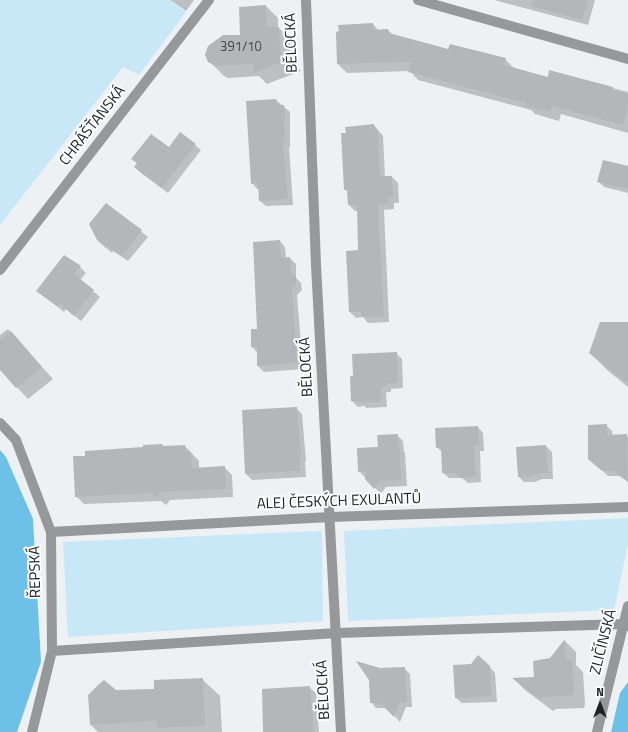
<!DOCTYPE html>
<html>
<head>
<meta charset="utf-8">
<style>
	body { margin:0 }
	#map { position:relative; width:628px; height:732px; overflow:hidden; background:#edf1f3; font-family:"Titillium Web",sans-serif }
	canvas { display:block }
	.north { position:absolute; left:580px; top:684px; width:40px; height:40px; -webkit-text-stroke:3px #fcfeff; paint-order:stroke; rotate:0deg; font-size:11px; font-weight:700; line-height:16px; text-align:center; color:#202122 }
	.north::after { content:''; display:block; margin:auto; width:14px; height:18px; background:#202122; clip-path:polygon(50% 0,100% 100%,50% 72%,0 100%) }
</style>
</head>
<body>
<div id="map">
<canvas width="628" height="732"></canvas>
<div class="north">N</div>
</div>
<script>
const ctx = document.querySelector('canvas').getContext('2d');
ctx.lineJoin = 'round';
function paint(path, color) {
  ctx.fillStyle = color;
  ctx.fill(path, 'evenodd');
}
function shape(rows) {
  const path = new Path2D();
  for (const r of rows) {
    path.moveTo(r[0], r[1]);
    for (let i = 2; i < r.length; i += 2) path.lineTo(r[i], r[i + 1]);
  }
  return path;
}
function stroke(path, color, width, dash) {
  ctx.strokeStyle = color;
  ctx.lineWidth = width;
  ctx.lineCap = dash ? 'butt' : 'round';
  ctx.setLineDash(dash || []);
  ctx.stroke(path);
}
function drawText(font, color, halo, rows, align = 'center') {
  ctx.font = font + ' "Titillium Web",sans-serif';
  ctx.lineWidth = 4;
  ctx.setLineDash([]);
  ctx.textBaseline = 'middle';
  ctx.strokeStyle = halo;
  ctx.fillStyle = color;
  for (const [text, x, y, turn = 0] of rows) {
    ctx.save();
    ctx.translate(x, y);
    ctx.rotate((+turn || 0) * Math.PI / 180);
    ctx.textAlign = isNaN(turn) ? turn : align;
    if (halo) ctx.strokeText(text, 0, 0);
    ctx.fillText(text, 0, 0);
    ctx.restore();
  }
}
paint(shape([
	[0,0,169,0,186,12,139,75,123,67,0,225],
	[628,518,628,544,614,610,348,621,344,531],
	[322,531,323,621,68,637,63,542]
]), '#c8e7f7');
paint(shape([
	[0,450,6,457,33,519,41,662,17,732,0,732],
	[628,682,628,732,611,732,620,693]
]), '#6dc1e9');
paint(shape([
	[170,0,194,0,186,11],
	[494,0,595,0,588,25],
	[266,6,278,18,278,27,290,39,291,62,301,71,267,84,259,76,228,78,224,76,212,64,241,36],
	[373,24,379,31,388,30,393,35,449,50,505,59,514,68,548,79,550,72,628,92,628,133,561,114,559,121,535,114,531,110,418,80,410,71,347,73,338,64,337,33],
	[276,100,290,112,290,147,289,147,293,205,266,206,260,201,259,189,257,189,252,183],
	[374,125,383,136,385,177,392,177,398,183,399,203,394,203,394,209,384,210,389,322,368,323,363,317,356,318,350,312,359,251,359,211,355,211,349,205,348,192,345,189,347,134],
	[195,145,201,150,168,193,141,173,135,167,138,164,132,159,169,148],
	[628,167,628,193,604,187,598,181],
	[106,204,148,237,128,261,113,251,112,253,104,246],
	[280,241,285,247,286,258,290,258,296,264,296,278,301,283,302,290,297,295,303,369,264,372,258,366,258,353,252,347],
	[80,267,86,273,80,280,100,297,81,321,66,309,64,312,38,291],
	[628,322,628,387,607,370,590,353],
	[8,329,53,379,28,399,0,369,0,335],
	[396,353,402,359,403,388,391,389,391,392,386,392,387,407,366,408,365,406,358,407,352,401],
	[296,408,302,414,306,461,305,461,306,477,252,480,246,474],
	[606,425,612,431,613,436,626,435,628,437,628,479,624,479,620,476,608,476,596,464],
	[478,427,483,433,484,451,480,451,481,482,468,483,462,478,449,478,443,473,442,452,437,447],
	[397,435,403,441,404,451,405,453,407,486,386,487,381,494,359,471,379,448],
	[162,445,164,447,185,446,199,461,199,468,224,467,232,475,233,497,170,500,166,505,161,501,84,504,76,496,86,457],
	[546,446,552,452,553,479,542,479,535,482,524,482,519,477],
	[565,641,576,652,576,665,583,672,585,704,584,708,556,709,553,711,525,690,514,679,535,678],
	[489,666,495,673,497,702,462,703,456,698],
	[404,668,410,674,412,707,406,707,400,722,387,708,376,708,371,702,380,669],
	[202,679,220,696,222,732,98,732,91,725,116,691,155,690],
	[310,688,316,693,319,732,265,732]
]), '#0003');
paint(shape([
	[532,0,588,0,582,20,531,6],
	[266,5,267,27,279,27,280,51,290,59,254,73,254,64,215,66,208,62,205,55,208,46,223,35,240,35,239,7],
	[373,23,373,30,388,29,389,33,448,49,450,44,506,58,504,65,548,77,549,70,613,87,612,90,628,94,628,106,623,125,552,106,551,112,525,106,526,103,408,72,411,62,337,64,336,32,339,31,338,25],
	[276,99,277,105,284,105,285,117,284,121,285,142,283,142,288,199,259,201,258,183,251,184,246,101],
	[374,124,375,130,378,130,380,176,392,176,393,197,388,198,389,203,378,204,384,317,361,317,361,312,349,312,346,251,358,250,357,205,348,205,347,190,344,190,341,133,346,133,345,127],
	[180,132,196,144,162,188,134,167,137,163,131,159,151,134,169,147],
	[603,160,628,166,628,189,597,182],
	[106,203,142,230,122,256,107,246,106,248,97,240,89,224],
	[280,240,281,258,290,257,291,272,296,276,296,284,292,289,297,363,257,366,257,347,251,347,251,329,257,329,253,242],
	[64,255,81,266,74,274,94,290,74,316,60,304,58,307,36,291],
	[600,322,628,322,628,384,589,353],
	[11,331,42,367,16,388,0,370,0,340],
	[397,352,398,383,386,384,386,387,381,387,381,402,360,403,360,401,351,401,350,376,353,376,352,354],
	[297,407,301,455,300,455,300,471,245,474,242,410],
	[607,424,607,435,627,434,628,482,613,471,602,471,588,459,588,425],
	[478,426,479,445,474,446,476,477,461,478,456,473,442,473,441,447,436,448,435,428],
	[398,434,398,446,400,446,401,480,380,481,374,489,365,479,365,471,358,472,357,448,378,447,377,435],
	[162,444,163,446,185,445,185,452,191,452,192,468,225,466,226,489,161,492,157,498,152,493,75,497,73,456,85,456,85,451,143,447,143,445],
	[546,445,548,473,536,474,528,477,518,477,516,447],
	[565,639,565,659,572,659,574,692,573,692,573,696,544,697,540,700,512,678,534,677,533,661,550,658],
	[478,655,490,666,492,696,455,698,453,665,471,664],
	[356,661,380,668,405,667,407,702,400,702,394,717,380,703,370,703,369,680],
	[203,678,205,726,157,728,156,721,90,725,88,695,98,685,104,680,116,690,154,689,154,680],
	[310,686,314,732,263,732,262,689]
]), '#b3b7b9');
stroke(shape([
	[306,0,316,265,341,732],
	[418,0,628,59],
	[0,270,209,0],
	[0,423,16,440,51,532,52,651,32,732],
	[51,532,330,517,628,507],
	[52,651,337,633,624,624,628,626],
	[597,732,628,606]
]), '#979899', 10);
drawText('13px', '#454648', null, [
	["391/10",241,48]
]);
drawText('15px', '#202122', '#fcfeff', [
	["BĚLOCKÁ",292,43,-92],
	["CHRÁŠŤANSKÁ",93,126,-52],
	["BĚLOCKÁ",307,367,-93],
	["ALEJ ČESKÝCH EXULANTŮ",339,502,-2],
	["ŘEPSKÁ",36,572,-91],
	["ZLIČÍNSKÁ",604,642,-76],
	["BĚLOCKÁ",324,690,-93]
]);
</script>
</body>
</html>
